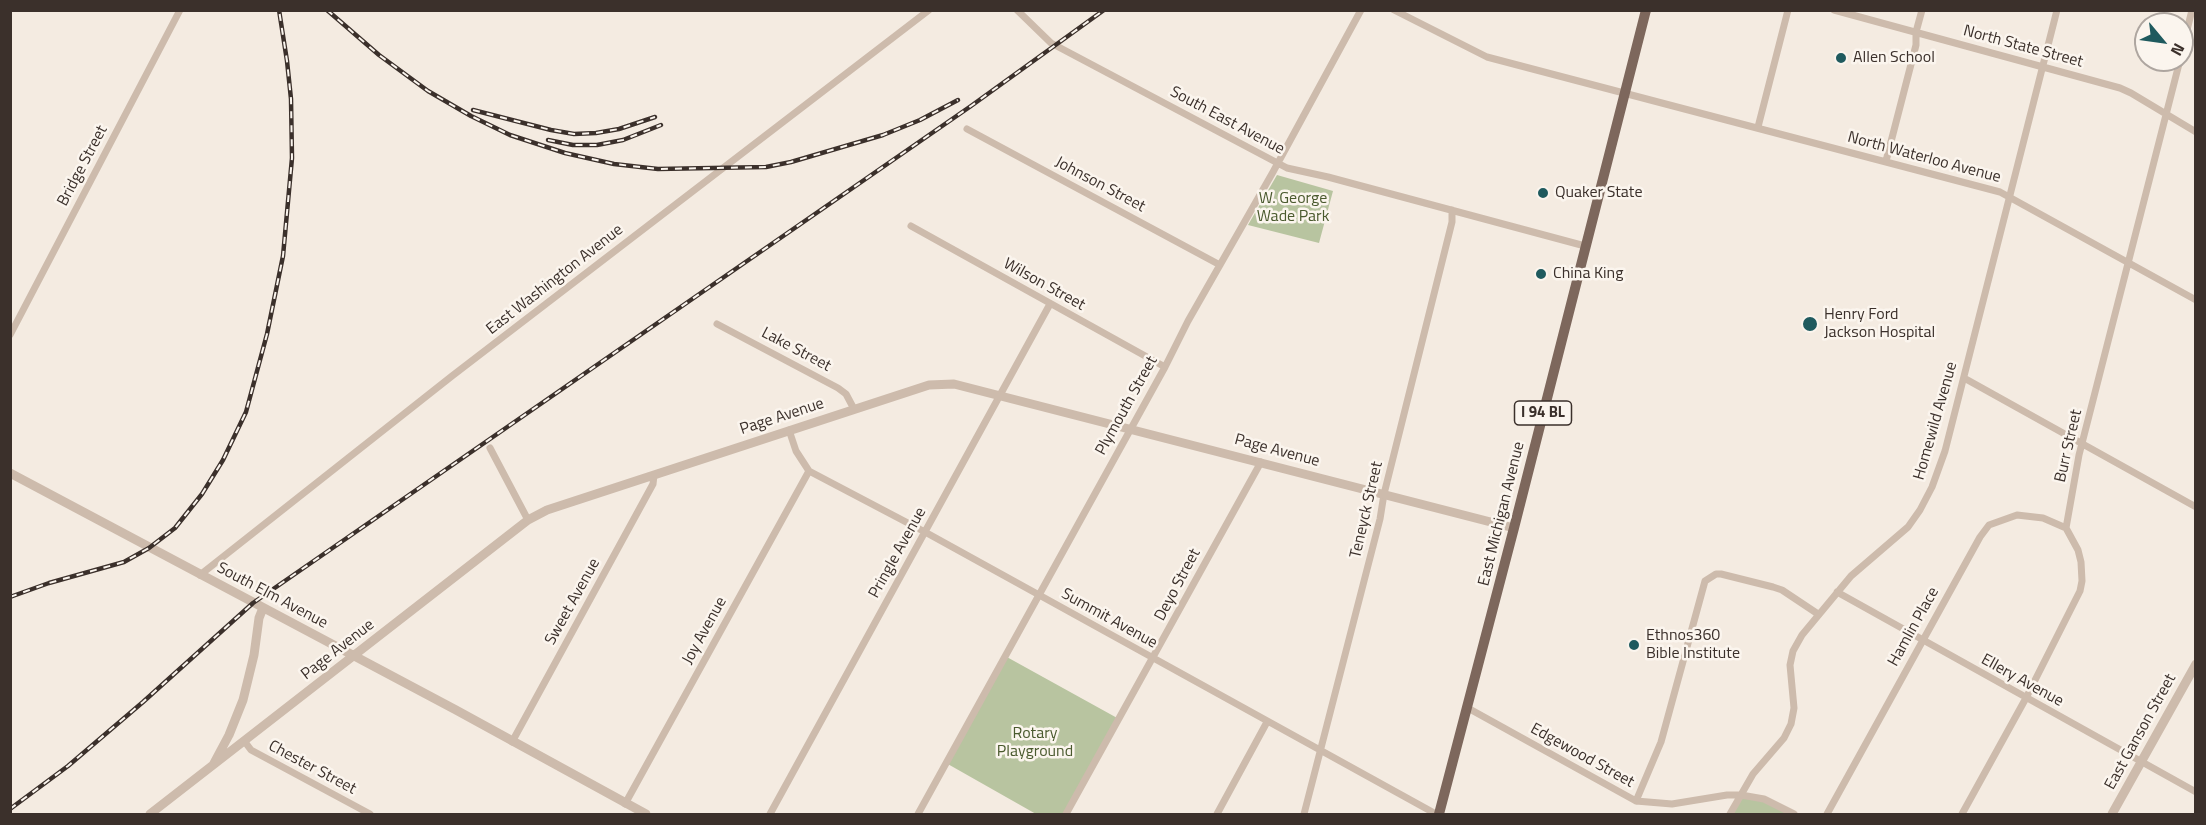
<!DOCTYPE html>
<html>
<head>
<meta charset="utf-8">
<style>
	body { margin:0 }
	#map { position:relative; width:2206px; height:825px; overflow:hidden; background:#f4ebe1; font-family:"Titillium Web",sans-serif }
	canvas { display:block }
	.frame { position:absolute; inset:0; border:12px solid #3b302b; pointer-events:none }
	.north { position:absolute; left:2134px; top:12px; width:60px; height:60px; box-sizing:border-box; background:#fbf5ee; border:2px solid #aea6a0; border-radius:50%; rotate:119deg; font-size:16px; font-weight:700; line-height:24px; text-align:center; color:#3b302b }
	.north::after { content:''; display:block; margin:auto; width:21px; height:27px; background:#1f5a5e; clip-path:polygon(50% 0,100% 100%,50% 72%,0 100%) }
</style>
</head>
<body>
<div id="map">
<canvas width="2206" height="825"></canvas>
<div class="frame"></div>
<div class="north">N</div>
</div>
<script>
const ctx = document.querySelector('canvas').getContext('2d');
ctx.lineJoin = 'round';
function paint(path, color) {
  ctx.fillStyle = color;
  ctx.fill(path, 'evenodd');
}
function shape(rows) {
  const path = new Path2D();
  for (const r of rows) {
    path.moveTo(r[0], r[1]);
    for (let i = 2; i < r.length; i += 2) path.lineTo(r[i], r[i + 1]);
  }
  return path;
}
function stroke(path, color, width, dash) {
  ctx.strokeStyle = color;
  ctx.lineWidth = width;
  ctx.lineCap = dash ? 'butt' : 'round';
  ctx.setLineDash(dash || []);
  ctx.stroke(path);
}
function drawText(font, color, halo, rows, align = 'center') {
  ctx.font = font + ' "Titillium Web",sans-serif';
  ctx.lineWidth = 5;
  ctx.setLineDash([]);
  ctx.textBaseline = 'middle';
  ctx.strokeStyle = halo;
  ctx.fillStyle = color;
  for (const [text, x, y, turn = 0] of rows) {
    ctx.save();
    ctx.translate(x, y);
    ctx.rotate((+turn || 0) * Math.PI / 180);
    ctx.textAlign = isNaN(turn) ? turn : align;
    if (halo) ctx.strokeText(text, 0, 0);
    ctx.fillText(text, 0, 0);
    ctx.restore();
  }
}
paint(shape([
	[1277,175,1333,191,1319,243,1248,225],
	[1005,656,1119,719,1066,814,1036,814,946,763],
	[1741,795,1779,806,1792,814,1731,814]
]), '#b8c4a0');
stroke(shape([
	[1017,10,1051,43,1287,168,1328,177,1585,246],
	[1394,10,1487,57,2000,192,2196,300],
	[1834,10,2120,88,2131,93,2196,132],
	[2182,50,2192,10],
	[1758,127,1788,10],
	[967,129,1220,265],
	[1886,161,1916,45,1916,32,1922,10],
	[911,226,1165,367],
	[717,324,838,388,846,394,854,409],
	[10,335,180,10],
	[1964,378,2196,507],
	[789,430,796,451,809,471,925,532,1436,814],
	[490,448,528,520],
	[200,575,452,376,929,10],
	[1837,592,2196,792],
	[1466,707,1636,801,1672,804,1727,795,1741,795,1764,799,1794,814],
	[245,742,251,750,370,814],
	[512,742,653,484,654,475],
	[1636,801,1661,742,1705,581,1716,574,1721,574,1773,587,1782,590,1818,614],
	[625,804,809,471],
	[770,814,1050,304],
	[918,814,1165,367,1188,321,1273,172,1361,10],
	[1066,814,1261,462],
	[1217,814,1267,722],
	[1304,814,1380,519,1384,494,1452,222,1452,210],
	[1730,814,1753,774,1784,738,1791,724,1794,708,1790,665,1793,651,1802,635,1851,576,1908,527,1920,510,1932,487,1945,451,2057,10],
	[1827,814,1980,537,1989,525,2017,515,2043,518,2066,528],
	[1962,814,2026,698,2080,591,2082,581,2081,562,2078,550,2066,528,2079,455,2180,60]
]), '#cdbbac', 7);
stroke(shape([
	[10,473,456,710,646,814],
	[213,765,229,735,243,700,254,655,259,618,263,608],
	[150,814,528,520,547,510,929,385,954,384,1514,528],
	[2112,814,2196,664]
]), '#cdbbac', 9);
stroke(shape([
	[1439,814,1514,528,1646,10]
]), '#7d675c', 10);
const rail = shape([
	[327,10,379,55,428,91,471,116,510,135,565,153,614,164,658,169,766,167,791,162,883,135,920,120,958,100],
	[473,110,551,130,574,134,596,133,619,129,655,117],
	[548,140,573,145,597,145,623,140,661,125],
	[10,597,49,583,124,562,149,548,175,528,202,494,223,460,246,412,267,334,283,256,292,158,291,99,287,61,279,10],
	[10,809,68,766,143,702,253,603,971,106,1104,10]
]);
stroke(rail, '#3b302b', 4.5);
stroke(rail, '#fbf5ee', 2, [7]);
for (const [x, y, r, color] of [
	[1841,58,6,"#1f5a5e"],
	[1543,193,6,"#1f5a5e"],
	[1541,274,6,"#1f5a5e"],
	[1810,324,8,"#1f5a5e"],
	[1634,645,6,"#1f5a5e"]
]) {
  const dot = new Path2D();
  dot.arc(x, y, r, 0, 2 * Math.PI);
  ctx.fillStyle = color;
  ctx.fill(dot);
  stroke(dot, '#fbf5ee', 2);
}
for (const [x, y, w] of [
	[1543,413,57]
]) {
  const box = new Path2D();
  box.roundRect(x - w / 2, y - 12, w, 24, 4.5);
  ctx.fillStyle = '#fbf5ee';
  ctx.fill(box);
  stroke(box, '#3b302b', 1.5);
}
drawText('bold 15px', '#3b302b', null, [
	["I 94 BL",1543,413]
]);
drawText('16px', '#3b302b', '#fbf5ee', [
	["North State Street",2023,47,15],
	["South East Avenue",1227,121,28],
	["North Waterloo Avenue",1924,158,15],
	["Bridge Street",83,166,-62],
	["Johnson Street",1100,185,28],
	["East Washington Avenue",555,280,-38],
	["Wilson Street",1044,285,29],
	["Lake Street",796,350,28],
	["Plymouth Street",1127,406,-61],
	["Page Avenue",782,417,-18],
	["Homewild Avenue",1936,421,-74],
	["Burr Street",2069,446,-77],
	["Page Avenue",1277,451,15],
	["Teneyck Street",1367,510,-77],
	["East Michigan Avenue",1502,514,-76],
	["Pringle Avenue",898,553,-61],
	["Deyo Street",1178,585,-62],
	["South Elm Avenue",272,596,28],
	["Sweet Avenue",573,602,-61],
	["Summit Avenue",1109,619,29],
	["Hamlin Place",1914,627,-61],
	["Joy Avenue",705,631,-61],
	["Page Avenue",338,650,-38],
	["Ellery Avenue",2022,681,29],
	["East Ganson Street",2141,732,-61],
	["Edgewood Street",1582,756,29],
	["Chester Street",312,768,28]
]);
drawText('16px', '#3b302b', '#fbf5ee', [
	["Allen School",1853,58],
	["Quaker State",1555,193],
	["China King",1553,274],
	["Henry Ford",1824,315],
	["Jackson Hospital",1824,333],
	["Ethnos360",1646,636],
	["Bible Institute",1646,654]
], 'left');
drawText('16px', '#4a5a2e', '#fbf5ee', [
	["W. George",1293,199],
	["Wade Park",1293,217],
	["Rotary",1035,734],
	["Playground",1035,752]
]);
</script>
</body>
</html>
